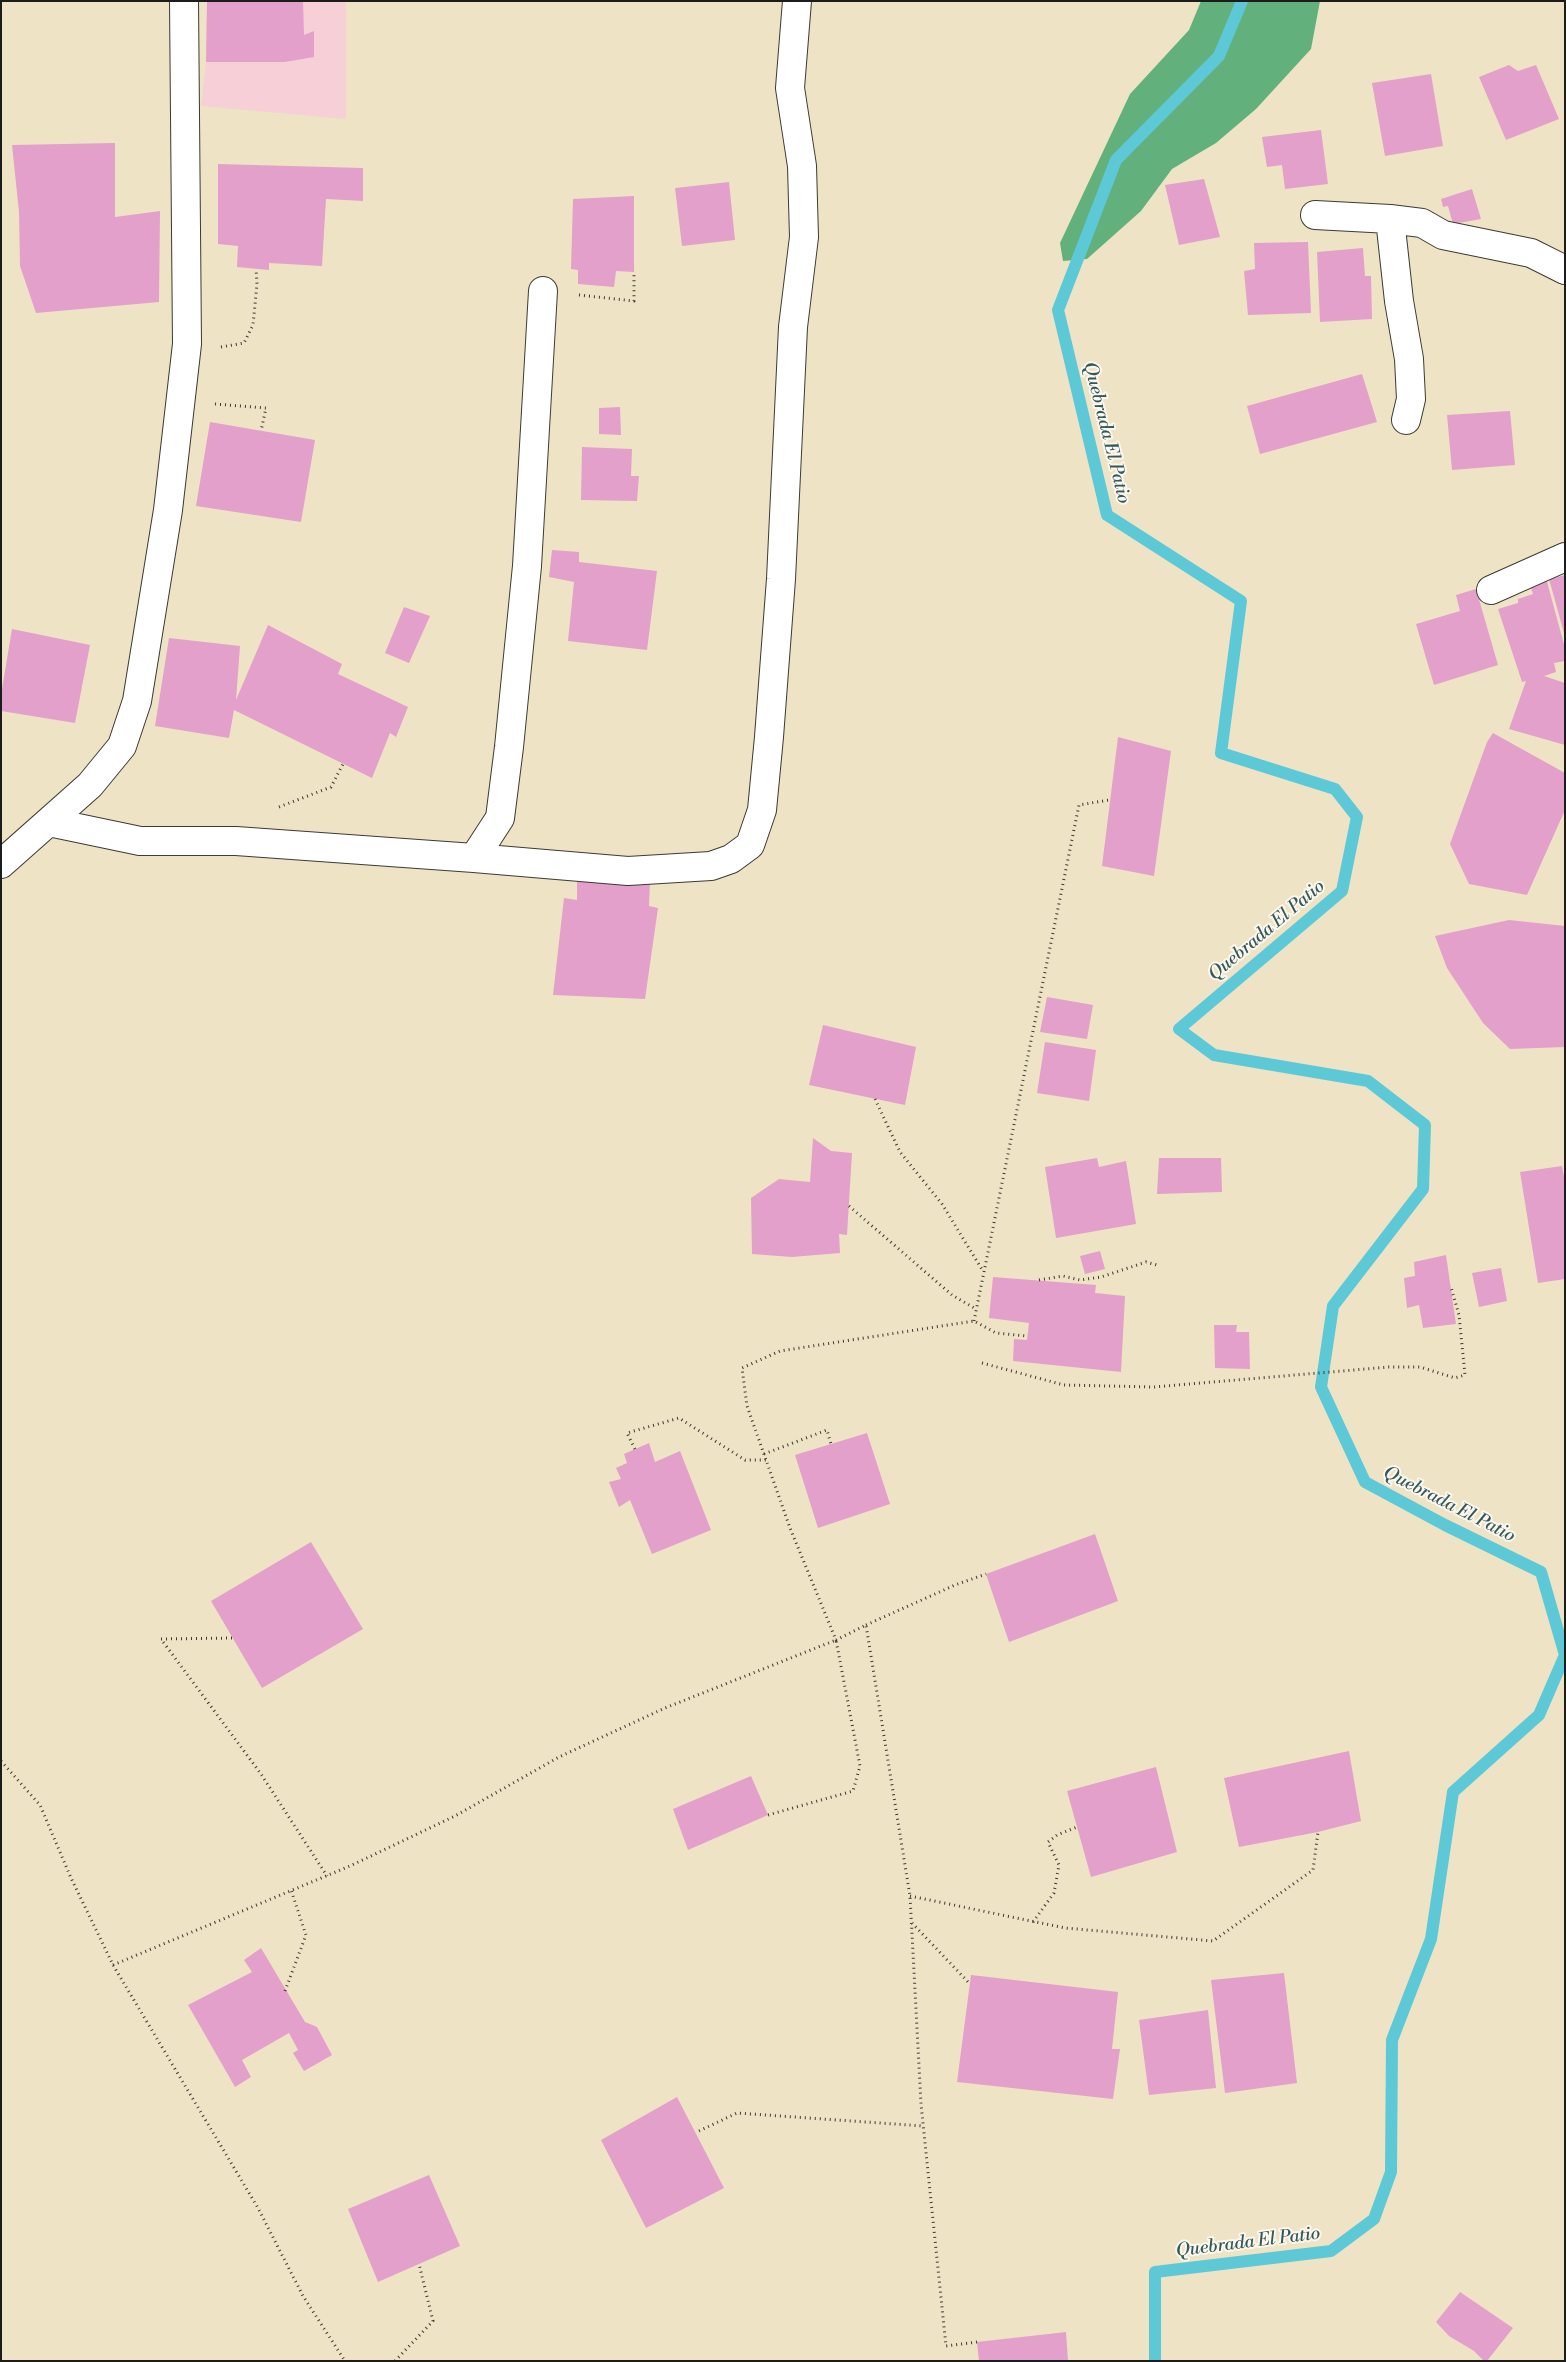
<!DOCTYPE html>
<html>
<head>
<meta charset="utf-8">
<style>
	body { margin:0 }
	#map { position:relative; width:1566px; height:2362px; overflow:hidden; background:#efe3c5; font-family:"Libre Bodoni",serif }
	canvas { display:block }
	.frame { position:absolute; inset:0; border:2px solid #1c1c1c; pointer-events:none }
</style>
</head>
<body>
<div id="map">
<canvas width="1566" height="2362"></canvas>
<div class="frame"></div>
</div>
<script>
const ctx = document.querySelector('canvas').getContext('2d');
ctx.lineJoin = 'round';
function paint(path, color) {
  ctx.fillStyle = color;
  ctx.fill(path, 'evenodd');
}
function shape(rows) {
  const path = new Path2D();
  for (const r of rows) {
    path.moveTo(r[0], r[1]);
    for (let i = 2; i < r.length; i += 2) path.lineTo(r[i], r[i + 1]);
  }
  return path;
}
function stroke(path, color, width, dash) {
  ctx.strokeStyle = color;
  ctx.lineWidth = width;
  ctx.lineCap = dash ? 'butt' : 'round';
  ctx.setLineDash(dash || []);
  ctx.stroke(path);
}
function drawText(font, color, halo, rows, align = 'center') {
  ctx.font = font + ' "Libre Bodoni",serif';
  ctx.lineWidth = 4;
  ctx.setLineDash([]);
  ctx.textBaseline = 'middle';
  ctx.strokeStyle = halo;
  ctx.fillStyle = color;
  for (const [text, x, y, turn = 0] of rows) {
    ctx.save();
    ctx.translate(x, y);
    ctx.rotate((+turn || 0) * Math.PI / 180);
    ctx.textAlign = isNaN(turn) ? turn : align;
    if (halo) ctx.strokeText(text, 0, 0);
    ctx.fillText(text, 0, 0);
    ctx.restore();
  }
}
paint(shape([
	[207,1,346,1,346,119,201,106,206,62]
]), '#f6cfd7');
paint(shape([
	[1201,1,1320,1,1311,49,1256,109,1216,143,1172,169,1141,211,1087,259,1063,261,1060,243,1130,94,1189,30]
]), '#62b17d');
stroke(shape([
	[1155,2361,1155,2272,1331,2251,1374,2219,1391,2172,1392,2040,1431,1939,1453,1792,1539,1715,1565,1655,1541,1572,1445,1525,1365,1482,1321,1387,1333,1306,1423,1189,1425,1125,1368,1081,1214,1055,1179,1029,1342,891,1357,817,1335,789,1221,753,1241,601,1107,515,1058,310,1116,160,1219,56,1242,1]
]), '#5dc9d6', 12);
paint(shape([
	[207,1,303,1,304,35,314,31,314,57,285,62,206,62],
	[1509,65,1518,71,1536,65,1559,119,1506,140,1479,77],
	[1431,74,1443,146,1385,156,1372,83],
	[1321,130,1328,184,1285,189,1282,165,1267,167,1262,137],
	[115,143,115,217,160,211,159,302,36,313,20,266,19,212,12,145],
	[218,164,363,168,363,201,326,199,322,266,269,263,269,270,237,267,238,246,218,244],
	[1204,179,1220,237,1179,245,1165,185],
	[729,182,735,240,682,246,675,188],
	[1472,189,1481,219,1453,224,1448,206,1443,207,1441,199],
	[634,196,634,272,616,271,614,287,578,284,578,270,571,269,573,199],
	[1308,242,1311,313,1248,315,1244,271,1255,269,1254,243],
	[1363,248,1365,276,1371,276,1372,319,1320,322,1317,252],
	[1362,374,1377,422,1260,454,1247,406],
	[620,407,621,435,599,434,599,408],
	[1510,411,1515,465,1452,470,1447,415],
	[210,422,315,440,301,522,196,506],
	[582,447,632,449,631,476,639,476,637,501,581,500],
	[552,550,579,552,579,562,657,571,647,650,568,641,574,582,549,577],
	[1565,575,1565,633,1564,633,1549,579],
	[1546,578,1565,648,1565,661,1554,663,1556,672,1544,676,1565,683,1565,745,1509,729,1526,681,1522,682,1498,609,1518,603,1518,599,1533,594,1531,588,1539,585,1539,579],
	[1476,589,1498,665,1434,685,1416,624,1460,611,1456,595],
	[404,607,430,616,409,663,385,653],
	[268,625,342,664,338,674,408,707,396,737,390,733,372,778,234,710,229,738,155,726,169,638,240,646,236,700],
	[12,629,90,645,75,723,1,711,1,695],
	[1493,733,1565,773,1565,810,1527,895,1469,884,1450,844,1487,742],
	[1118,737,1171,751,1154,876,1102,866],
	[577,875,650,881,649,906,658,908,645,999,553,995,564,898,577,900],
	[1509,920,1565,926,1565,1047,1510,1049,1483,1023,1447,968,1435,936],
	[1047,997,1093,1005,1087,1039,1040,1032],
	[823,1025,916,1047,905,1105,809,1085],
	[1045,1042,1096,1050,1089,1101,1037,1093],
	[813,1138,831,1151,852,1153,847,1235,839,1234,840,1253,792,1257,752,1254,751,1198,779,1179,810,1182],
	[1097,1158,1099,1167,1126,1161,1136,1224,1056,1238,1045,1167],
	[1159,1158,1221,1158,1222,1192,1157,1194],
	[1562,1166,1565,1183,1565,1279,1538,1283,1520,1172],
	[1100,1251,1105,1269,1085,1274,1080,1256],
	[1446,1255,1456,1324,1423,1328,1419,1305,1407,1308,1404,1278,1415,1276,1414,1262],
	[1501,1268,1507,1301,1479,1307,1472,1273],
	[993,1277,1096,1285,1095,1293,1125,1296,1121,1372,1013,1361,1014,1339,1027,1340,1029,1323,989,1318],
	[1214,1325,1237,1325,1236,1332,1249,1332,1250,1369,1215,1368],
	[867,1433,890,1504,818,1528,795,1455],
	[649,1443,655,1462,680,1451,711,1530,652,1554,630,1500,619,1507,609,1482,621,1479,616,1468,627,1463,624,1454],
	[1095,1534,1118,1601,1009,1642,986,1574],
	[311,1542,363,1629,262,1688,211,1601],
	[1349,1751,1361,1821,1318,1832,1239,1847,1224,1778],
	[1156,1767,1177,1852,1091,1877,1067,1791],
	[751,1776,768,1815,688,1850,673,1809],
	[261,1948,305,2022,317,2027,332,2055,304,2071,293,2053,298,2050,289,2033,242,2060,251,2077,235,2087,188,2005,252,1972,244,1960],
	[1284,1973,1297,2083,1225,2093,1211,1980],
	[971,1975,1118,1992,1112,2049,1120,2049,1113,2099,957,2082],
	[1208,2010,1216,2088,1149,2095,1139,2020],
	[677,2097,724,2188,646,2228,601,2140],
	[429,2175,460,2246,378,2282,348,2209],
	[1460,2292,1513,2328,1487,2361,1484,2361,1474,2351,1449,2336,1436,2322],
	[1066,2332,1068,2361,979,2361,977,2342]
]), '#e3a0cb');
const minor = shape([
	[1315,215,1390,219,1422,223,1443,235,1531,253,1565,270],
	[1390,219,1399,301,1409,359,1411,399,1406,420],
	[1491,590,1565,557],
	[49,822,140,841,236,841,474,858,500,818,509,747,527,566,543,291],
	[474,858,628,871,711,866,731,859,750,845,762,810,769,737,781,579,793,327,804,237,802,166,790,88,797,1],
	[1,864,90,785,122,746,137,701,168,510,187,344,184,1]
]);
stroke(minor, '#3c3a35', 30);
stroke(shape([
	[579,295,634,301,634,272],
	[221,347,244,343,253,325,257,284,256,269],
	[215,404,266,408,261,431],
	[279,807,331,787,343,764],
	[875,1099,900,1152,942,1204,983,1271],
	[849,1206,952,1295,976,1309],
	[1039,1280,1063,1276,1080,1280,1101,1277,1146,1262,1157,1265],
	[974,1321,1079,805,1109,800],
	[982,1363,1064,1385,1154,1387,1389,1367,1420,1367,1455,1378,1465,1375,1459,1315,1451,1287],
	[635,1449,627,1433,679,1418,745,1460,766,1460],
	[764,1454,827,1430,831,1444],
	[866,1625,955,1585,986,1574],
	[232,1638,161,1639,261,1774,327,1876],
	[1,1761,40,1805,71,1878,113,1965,258,2208,303,2296,345,2361],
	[910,1896,1065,1928,1213,1941,1313,1870,1318,1832],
	[1033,1922,1054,1893,1059,1865,1048,1842,1057,1835,1077,1827],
	[912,1923,970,1984],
	[113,1965,350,1866,455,1816,559,1757,665,1708,836,1640,860,1766,853,1791,768,1815],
	[285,1991,306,1935,291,1890],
	[699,2131,737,2113,923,2126],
	[977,2342,946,2346,921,2104,910,1896,866,1625,836,1640,790,1528,747,1406,742,1368,780,1351,974,1321,996,1333,1027,1336],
	[395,2361,433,2321,419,2264]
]), '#3c3a35', 3, [1, 4]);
stroke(minor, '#fff', 28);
drawText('italic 18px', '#33595d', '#fbf7ec', [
	["Quebrada El Patio",1106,433,76],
	["Quebrada El Patio",1267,931,-40],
	["Quebrada El Patio",1449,1505,27],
	["Quebrada El Patio",1248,2243,-7]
]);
</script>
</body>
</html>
